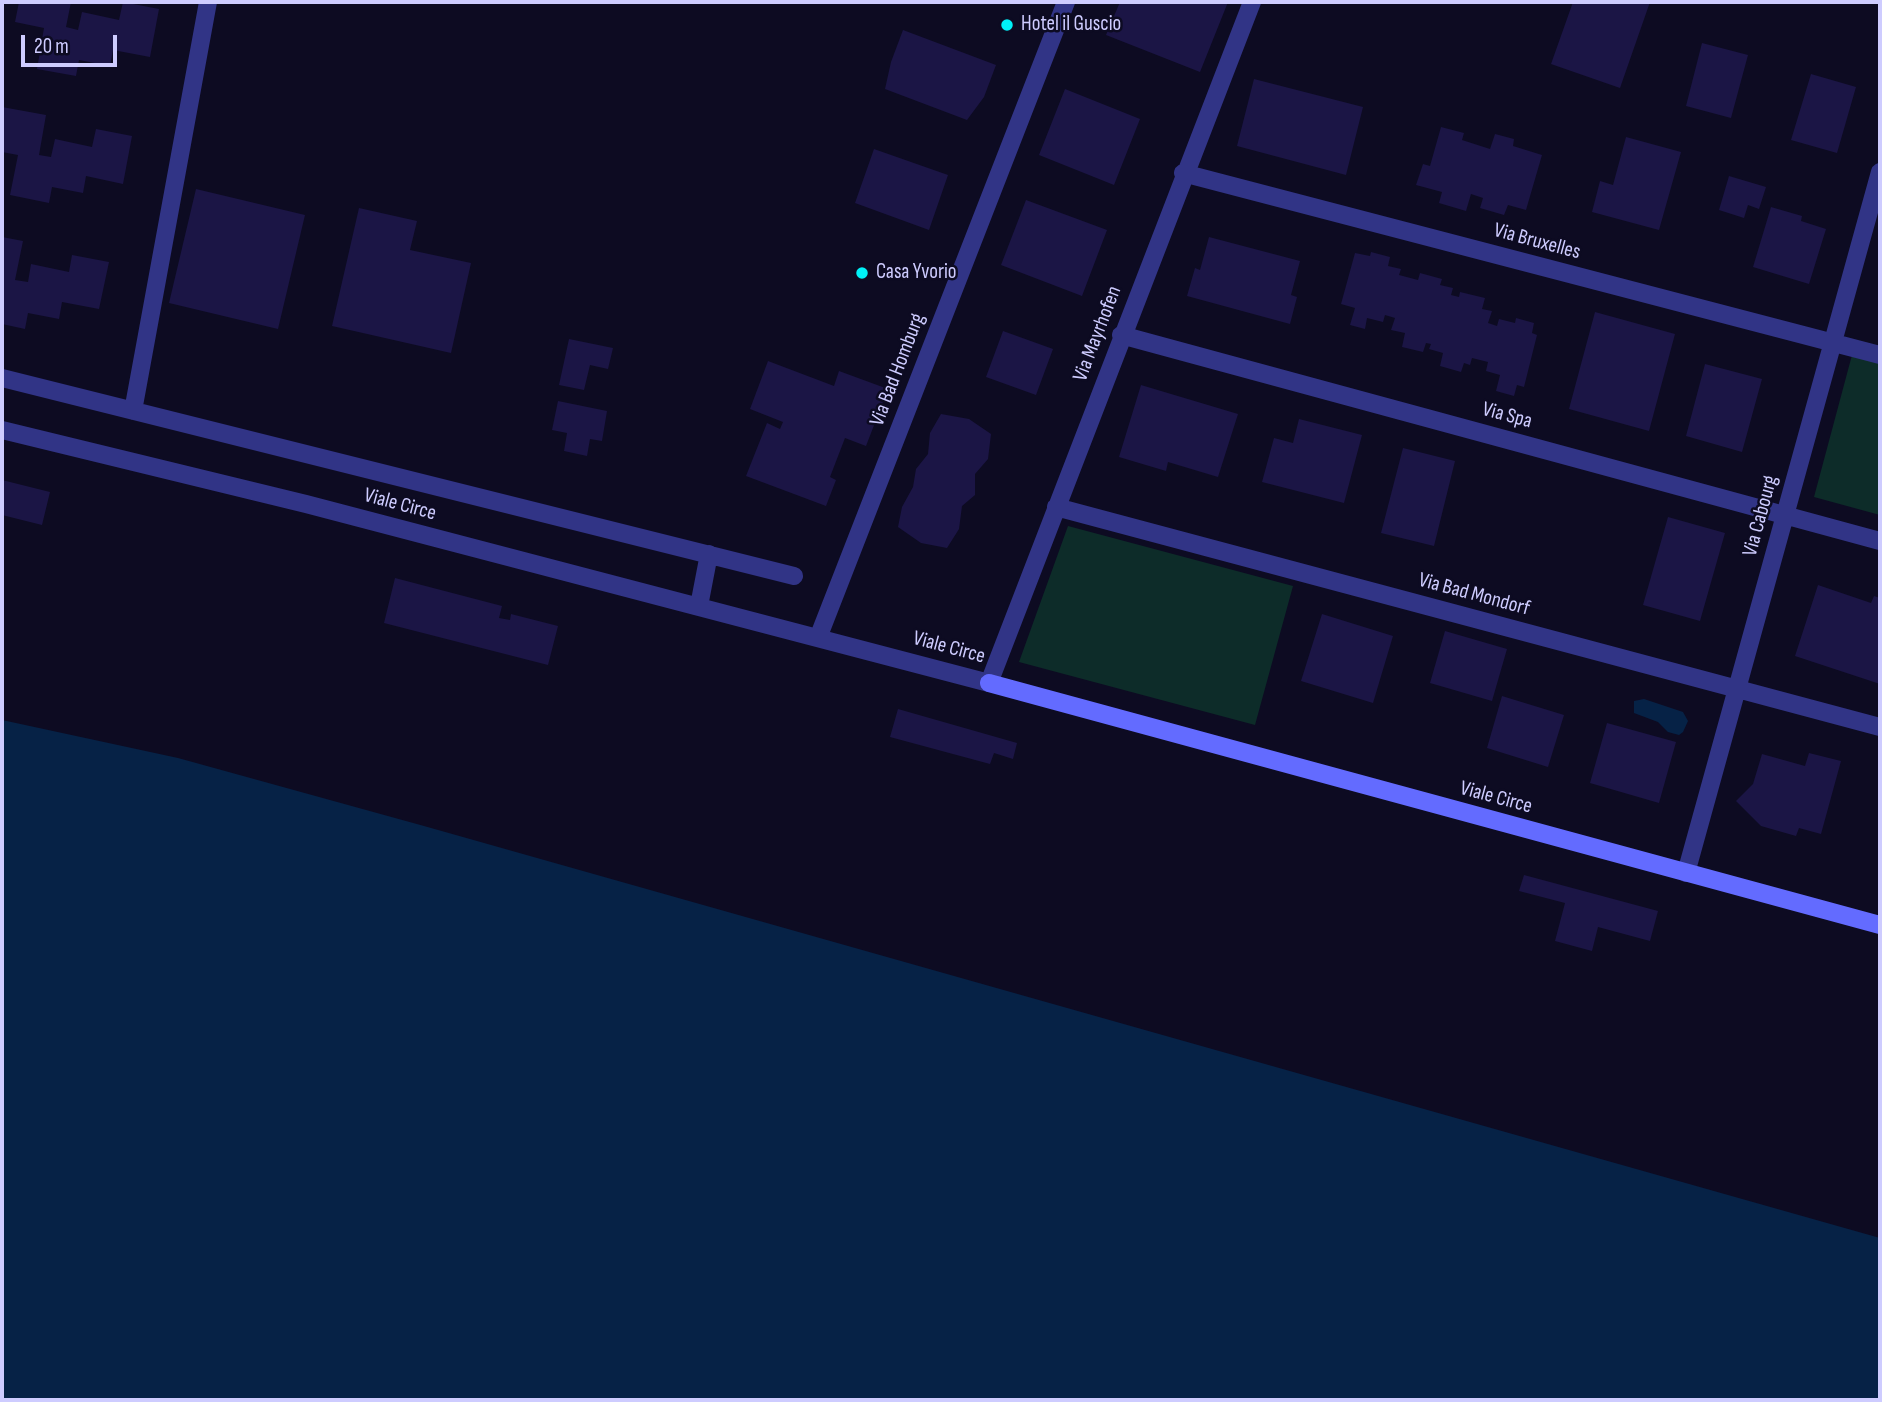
<!DOCTYPE html>
<html>
<head>
<meta charset="utf-8">
<style>
	body { margin:0 }
	#map { position:relative; width:1882px; height:1402px; overflow:hidden; background:#0d0b22; font-family:"Sofia Sans Condensed",sans-serif }
	canvas { display:block }
	.frame { position:absolute; inset:0; border:4px solid #ceccff; pointer-events:none }
	.scale { position:absolute; left:21px; top:35px; width:96px; height:32px; box-sizing:border-box; border:4px solid #ceccff; border-top:0; padding-left:9px; font-size:21px; line-height:24px; white-space:nowrap; color:#ceccff; -webkit-text-stroke:5px #0d0b22; paint-order:stroke }
</style>
</head>
<body>
<div id="map">
<canvas width="1882" height="1402"></canvas>
<div class="frame"></div>
<div class="scale">20 m</div>
</div>
<script>
const ctx = document.querySelector('canvas').getContext('2d');
ctx.lineJoin = 'round';
function paint(path, color) {
  ctx.fillStyle = color;
  ctx.fill(path, 'evenodd');
}
function shape(rows) {
  const path = new Path2D();
  for (const r of rows) {
    path.moveTo(r[0], r[1]);
    for (let i = 2; i < r.length; i += 2) path.lineTo(r[i], r[i + 1]);
  }
  return path;
}
function stroke(path, color, width, dash) {
  ctx.strokeStyle = color;
  ctx.lineWidth = width;
  ctx.lineCap = dash ? 'butt' : 'round';
  ctx.setLineDash(dash || []);
  ctx.stroke(path);
}
function drawText(font, color, halo, rows, align = 'center') {
  ctx.font = font + ' "Sofia Sans Condensed",sans-serif';
  ctx.lineWidth = 5;
  ctx.setLineDash([]);
  ctx.textBaseline = 'middle';
  ctx.strokeStyle = halo;
  ctx.fillStyle = color;
  for (const [text, x, y, turn = 0] of rows) {
    ctx.save();
    ctx.translate(x, y);
    ctx.rotate((+turn || 0) * Math.PI / 180);
    ctx.textAlign = isNaN(turn) ? turn : align;
    if (halo) ctx.strokeText(text, 0, 0);
    ctx.fillText(text, 0, 0);
    ctx.restore();
  }
}
paint(shape([
	[1852,355,1880,363,1880,515,1814,497],
	[1068,526,1293,586,1255,725,1019,662]
]), '#0d2c29');
paint(shape([
	[1644,699,1683,712,1688,721,1683,732,1679,735,1668,732,1658,722,1634,713,1634,701],
	[2,720,178,758,424,826,1880,1238,1880,1400,2,1400]
]), '#062246');
paint(shape([
	[19,2,71,2,66,27,78,30,82,12,119,20,123,2,159,9,150,57,113,50,110,66,79,60,76,76,37,69,44,28,15,22],
	[1120,2,1228,2,1200,72,1106,35],
	[1573,2,1650,2,1620,88,1551,64],
	[903,30,996,65,984,97,967,120,885,89,891,62],
	[1702,43,1748,55,1731,118,1686,106],
	[1811,74,1856,87,1837,153,1791,140],
	[1254,79,1363,107,1346,175,1237,146],
	[1065,89,1140,119,1114,185,1039,155],
	[2,107,46,115,39,155,51,157,55,139,92,147,96,129,132,136,123,184,86,176,83,193,52,187,49,203,10,195,18,155,2,152],
	[1441,127,1464,133,1462,140,1490,149,1495,134,1514,139,1513,146,1542,155,1526,210,1508,205,1504,215,1480,208,1483,198,1471,194,1466,211,1439,203,1442,192,1416,185,1423,164,1430,166],
	[1626,137,1681,152,1659,230,1592,212,1600,181,1613,185],
	[874,149,948,175,929,230,855,203],
	[1729,176,1766,187,1759,209,1748,205,1744,218,1719,210],
	[196,189,305,215,278,329,169,303],
	[1026,200,1107,230,1082,296,1001,265],
	[1771,207,1802,216,1801,221,1826,229,1809,284,1753,267],
	[359,208,417,221,410,250,471,263,451,353,332,326],
	[2,237,23,241,15,280,28,282,31,264,69,272,72,255,109,262,99,309,62,302,59,319,28,313,25,329,2,324],
	[1209,237,1300,261,1291,295,1297,297,1290,324,1187,296,1195,268,1200,270],
	[1371,252,1390,257,1388,266,1401,269,1399,275,1418,280,1420,273,1442,279,1440,285,1453,288,1451,295,1459,297,1460,292,1485,298,1482,309,1492,311,1488,323,1497,326,1499,319,1515,323,1516,318,1534,323,1532,333,1537,335,1524,387,1517,385,1514,396,1496,391,1500,375,1486,371,1488,362,1472,358,1470,365,1464,363,1461,372,1440,366,1443,353,1429,349,1431,344,1426,343,1423,352,1402,347,1405,333,1391,330,1395,318,1385,315,1383,322,1367,318,1365,329,1350,325,1355,308,1341,304,1355,253,1370,256],
	[1595,312,1675,334,1649,431,1569,409],
	[1003,331,1053,349,1036,395,986,377],
	[569,339,613,348,608,369,590,365,584,390,559,385],
	[768,361,834,386,839,371,888,389,866,446,845,438,830,477,836,480,826,506,746,476,767,423,780,429,783,422,750,409],
	[1705,364,1762,379,1742,452,1686,436],
	[1141,385,1238,414,1218,477,1168,462,1166,471,1119,457],
	[558,401,607,411,602,441,590,439,587,456,564,451,567,433,552,430],
	[941,414,969,419,991,434,988,459,975,474,975,495,962,506,959,529,947,548,921,543,898,527,902,507,913,487,916,469,928,454,930,433],
	[1299,419,1362,435,1344,503,1262,482,1274,438,1293,443],
	[1403,448,1455,461,1434,546,1381,533],
	[2,480,50,492,42,525,2,515],
	[1668,517,1725,533,1700,621,1643,605],
	[395,578,502,606,499,618,510,620,511,614,558,626,548,665,384,623],
	[1818,585,1871,603,1874,596,1880,598,1880,684,1795,656],
	[1322,614,1393,636,1373,703,1301,681],
	[1445,631,1507,649,1492,701,1430,683],
	[1502,696,1564,715,1548,767,1487,748],
	[898,709,1017,743,1013,759,994,753,990,764,890,737],
	[1607,723,1676,742,1659,803,1590,783],
	[1809,753,1841,761,1821,834,1799,828,1796,836,1761,826,1736,801,1753,784,1762,754,1805,766],
	[1524,875,1658,911,1650,941,1598,927,1592,951,1555,941,1565,903,1519,891]
]), '#1b1545');
stroke(shape([
	[1183,173,1880,355],
	[1121,335,1880,541],
	[2,378,794,576],
	[133,411,208,2],
	[2,430,306,504,989,683,1252,2],
	[1056,507,1880,727],
	[699,606,709,554],
	[818,638,1066,2],
	[1686,873,1880,172]
]), '#313486', 18);
stroke(shape([
	[989,683,1880,925]
]), '#636bff', 18);
for (const [x, y, r, color] of [
	[1007,25,7,"#00f1f7"],
	[862,273,7,"#00f1f7"]
]) {
  const dot = new Path2D();
  dot.arc(x, y, r, 0, 2 * Math.PI);
  ctx.fillStyle = color;
  ctx.fill(dot);
  stroke(dot, '#0d0b22', 2.5);
}
drawText('21px', '#ceccff', '#0d0b22', [
	["Hotel il Guscio",1021,25],
	["Casa Yvorio",876,273]
], 'left');
drawText('21px', '#ceccff', '#0d0b22', [
	["Via Bruxelles",1537,242,15],
	["Via Mayrhofen",1098,334,-69],
	["Via Bad Homburg",898,370,-69],
	["Via Spa",1507,416,15],
	["Viale Circe",400,505,15],
	["Via Cabourg",1761,516,-75],
	["Via Bad Mondorf",1474,595,15],
	["Viale Circe",949,648,15],
	["Viale Circe",1496,798,15]
]);
</script>
</body>
</html>
